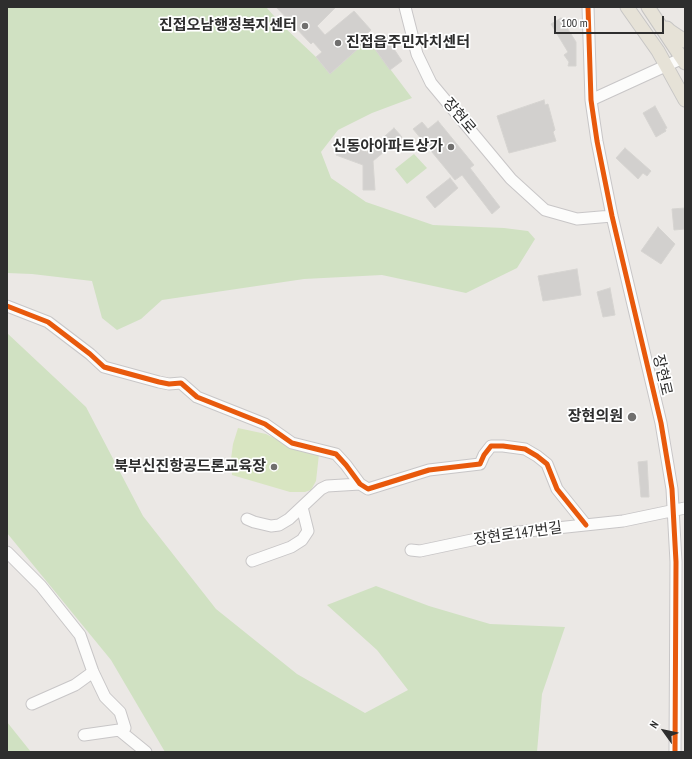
<!DOCTYPE html>
<html>
<head>
<meta charset="utf-8">
<style>
	body { margin:0 }
	#map { position:relative; width:692px; height:759px; overflow:hidden; background:#ebe8e5; font-family:"PT Sans Narrow",sans-serif }
	canvas { display:block }
	.frame { position:absolute; inset:0; border:8px solid #2e2e2e; pointer-events:none }
	.north { position:absolute; left:644px; top:711px; width:40px; height:40px; -webkit-text-stroke:3px #fff; paint-order:stroke; rotate:303deg; font-size:11px; font-weight:700; line-height:16px; text-align:center; color:#2e2e2e }
	.north::after { content:''; display:block; margin:auto; width:14px; height:18px; background:#2e2e2e; clip-path:polygon(50% 0,100% 100%,50% 72%,0 100%) }
	.scale { position:absolute; left:554px; top:16px; width:110px; height:18px; box-sizing:border-box; border:2px solid #2e2e2e; border-top:0; padding-left:5px; font-size:12px; line-height:14px; white-space:nowrap; color:#2e2e2e; -webkit-text-stroke:3px #fff; paint-order:stroke }
</style>
</head>
<body>
<div id="map">
<canvas width="692" height="759"></canvas>
<div class="frame"></div>
<div class="north">N</div>
<div class="scale">100 m</div>
</div>
<script>
const ctx = document.querySelector('canvas').getContext('2d');
ctx.lineJoin = 'round';
function paint(path, color) {
  ctx.fillStyle = color;
  ctx.fill(path, 'evenodd');
}
function shape(rows) {
  const path = new Path2D();
  for (const r of rows) {
    path.moveTo(r[0], r[1]);
    for (let i = 2; i < r.length; i += 2) path.lineTo(r[i], r[i + 1]);
  }
  return path;
}
function stroke(path, color, width, dash) {
  ctx.strokeStyle = color;
  ctx.lineWidth = width;
  ctx.lineCap = dash ? 'butt' : 'round';
  ctx.setLineDash(dash || []);
  ctx.stroke(path);
}
function drawText(font, color, halo, rows, align = 'center') {
  ctx.font = font + ' "PT Sans Narrow","Noto Sans KR",sans-serif';
  ctx.lineWidth = 3.5;
  ctx.setLineDash([]);
  ctx.textBaseline = 'middle';
  ctx.strokeStyle = halo;
  ctx.fillStyle = color;
  for (const [text, x, y, turn = 0] of rows) {
    ctx.save();
    ctx.translate(x, y);
    ctx.rotate((+turn || 0) * Math.PI / 180);
    ctx.textAlign = isNaN(turn) ? turn : align;
    if (halo) ctx.strokeText(text, 0, 0);
    ctx.fillText(text, 0, 0);
    ctx.restore();
  }
}
paint(shape([
	[7,7,266,7,283,26,316,57,330,74,362,45,372,45,412,98,372,113,338,130,321,152,331,178,366,202,433,225,504,228,528,231,535,239,517,268,466,293,382,275,304,279,162,300,141,319,117,330,102,318,92,281,32,274,7,273],
	[414,154,427,168,407,184,395,169],
	[7,333,86,407,143,516,216,609,297,674,365,713,408,690,377,650,327,605,376,586,429,606,490,624,565,627,542,694,537,752,165,752,111,660,7,533],
	[7,722,31,752,7,752]
]), '#d0e1c2');
paint(shape([
	[238,428,266,434,290,446,319,454,316,481,311,490,305,492,290,492,232,475,231,459,233,444]
]), '#d8e5c1');
const building = shape([
	[276,7,336,7,317,26,325,35,354,11,371,30,359,42,362,45,330,74,316,57,322,52,313,42,311,44,276,7],
	[561,18,576,42,576,66,568,66,569,62,564,55,568,52,551,24,561,18],
	[388,35,395,44,392,46,402,61,390,70,372,45,388,35],
	[544,100,545,105,548,104,555,130,553,132,556,141,509,153,497,116,544,100],
	[655,106,667,128,665,129,666,131,656,137,643,113,655,106],
	[438,121,474,165,470,168,500,207,492,214,462,175,455,180,413,129,422,122,428,129,438,121],
	[394,128,402,137,373,161,375,190,363,190,363,165,336,155,341,143,367,152,394,128],
	[625,148,651,171,647,176,643,173,638,179,616,158,625,148],
	[450,178,458,188,435,208,426,197,450,178],
	[685,208,685,229,674,230,672,209,685,208],
	[658,227,675,244,661,264,641,251,658,227],
	[577,269,581,295,543,301,538,276,577,269],
	[610,288,615,315,603,317,597,292,610,288],
	[647,461,649,497,641,497,638,462,647,461]
]);
paint(building, '#d2d0ce');
stroke(building, '#d6d4d1', 1);
const minor = shape([
	[405,7,417,54,431,83,511,179,545,210,577,219,612,216],
	[588,7,591,100,597,141,612,216,661,423,672,489,676,562,675,752],
	[591,100,685,57],
	[7,306,48,322,90,354,104,367,159,382,169,384,181,383,197,397,265,424,292,443,336,454,346,465,360,484,368,489,429,470,480,464,484,455,491,446,503,446,525,449,537,456,547,464,557,489,586,525],
	[247,519,254,522,271,526,279,525,289,519,321,489,327,486,360,484],
	[411,550,420,551,500,534,623,521,685,508],
	[7,552,41,586,80,635,93,672,105,697,120,712,125,728,119,730,146,752],
	[252,561,291,547,302,540,308,531,302,507],
	[32,704,75,685,93,672],
	[84,735,119,730]
]);
const major = shape([
	[627,7,658,51,685,100],
	[648,7,685,63],
	[667,28,670,31,685,41]
]);
stroke(minor, '#c8c6c7', 13);
stroke(major, '#c6c5c4', 15);
stroke(minor, '#fcfcfb', 11);
stroke(major, '#e6e2d7', 13);
stroke(shape([
	[588,7,591,100,597,141,612,216,661,423,672,489,676,562,675,752],
	[7,306,48,322,90,354,104,367,159,382,169,384,181,383,197,397,265,424,292,443,336,454,346,465,360,484,368,489,429,470,480,464,484,455,491,446,503,446,525,449,537,456,547,464,557,489,586,525]
]), '#e8590c', 5);
for (const [x, y, r, color] of [
	[305,26,4,"#706f6e"],
	[338,43,4,"#706f6e"],
	[451,147,4,"#706f6e"],
	[632,417,5,"#706f6e"],
	[274,467,4,"#706f6e"]
]) {
  const dot = new Path2D();
  dot.arc(x, y, r, 0, 2 * Math.PI);
  ctx.fillStyle = color;
  ctx.fill(dot);
  stroke(dot, '#fff', 1.5);
}
drawText('bold 15px', '#2e2e2e', '#fff', [
	["진접오남행정복지센터",297,26],
	["진접읍주민자치센터",346,43,"left"],
	["신동아아파트상가",443,147],
	["장현의원",623,417],
	["북부신진항공드론교육장",266,467]
], 'right');
drawText('15px', '#2e2e2e', '#fff', [
	["장현로",459,116,50],
	["장현로",662,375,77],
	["장현로147번길",518,534,-8]
]);
</script>
</body>
</html>
